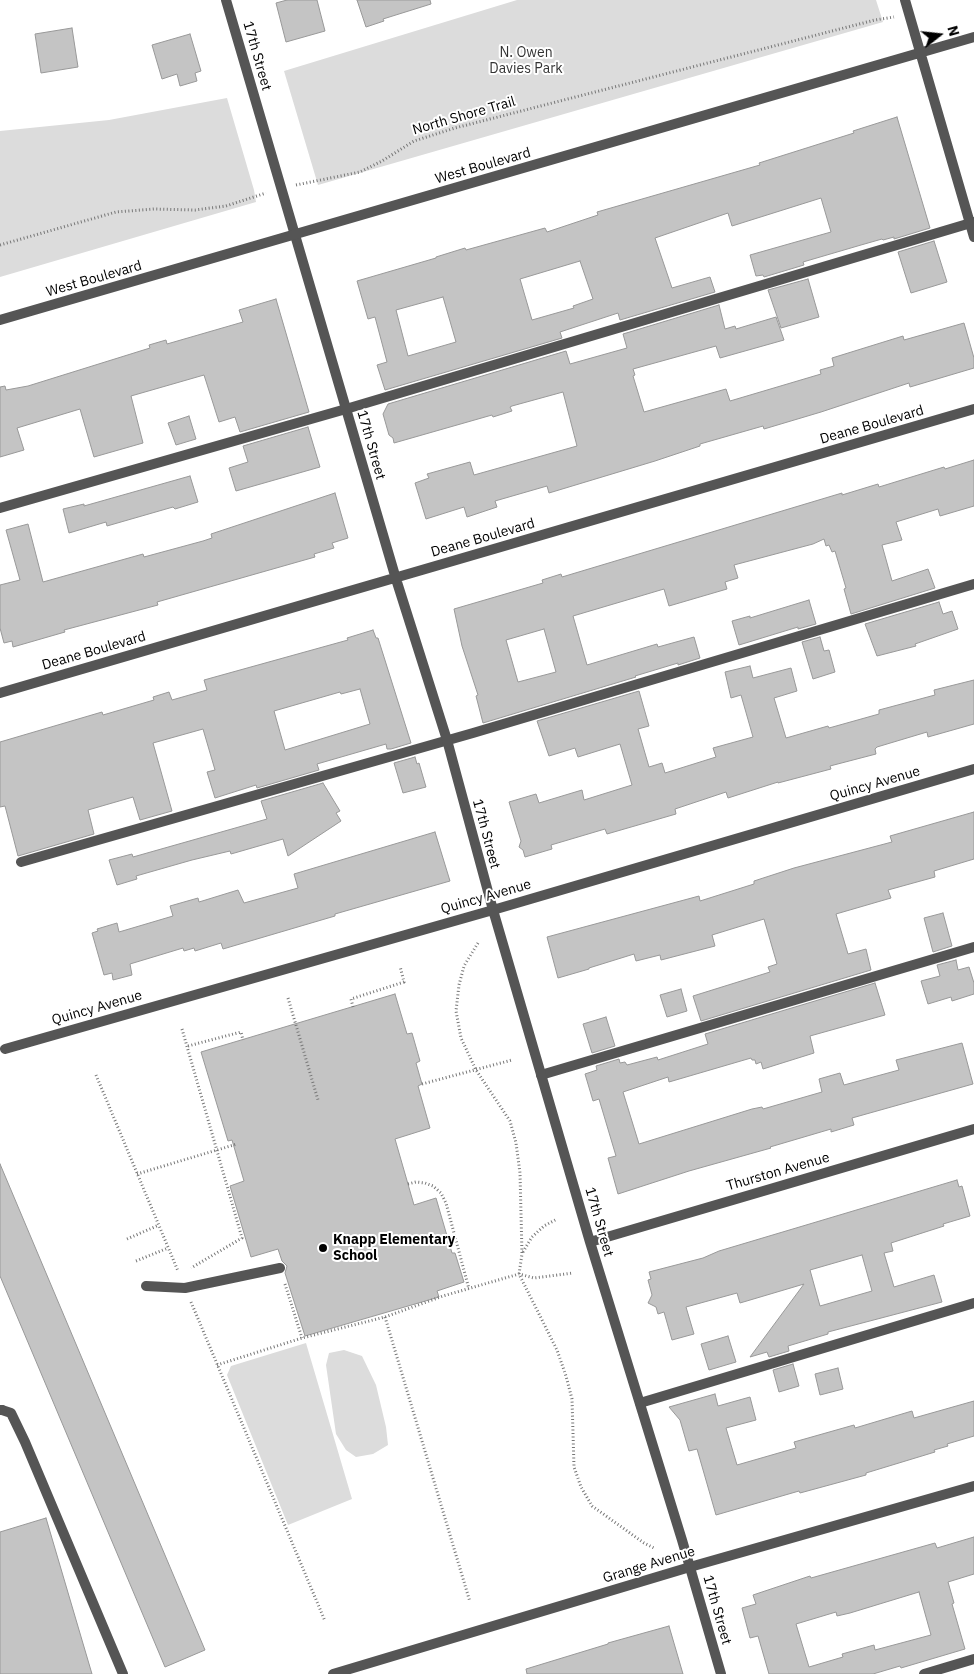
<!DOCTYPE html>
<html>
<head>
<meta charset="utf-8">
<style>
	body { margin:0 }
	#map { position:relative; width:974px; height:1674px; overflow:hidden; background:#fff; font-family:"IBM Plex Sans",sans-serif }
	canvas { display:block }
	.north { position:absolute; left:914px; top:10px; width:50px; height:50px; -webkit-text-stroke:4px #fff; paint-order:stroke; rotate:74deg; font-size:14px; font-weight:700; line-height:20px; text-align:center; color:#000 }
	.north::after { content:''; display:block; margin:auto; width:18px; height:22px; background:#000; clip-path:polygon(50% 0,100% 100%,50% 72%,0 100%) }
</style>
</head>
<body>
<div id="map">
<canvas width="974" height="1674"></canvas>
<div class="north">N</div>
</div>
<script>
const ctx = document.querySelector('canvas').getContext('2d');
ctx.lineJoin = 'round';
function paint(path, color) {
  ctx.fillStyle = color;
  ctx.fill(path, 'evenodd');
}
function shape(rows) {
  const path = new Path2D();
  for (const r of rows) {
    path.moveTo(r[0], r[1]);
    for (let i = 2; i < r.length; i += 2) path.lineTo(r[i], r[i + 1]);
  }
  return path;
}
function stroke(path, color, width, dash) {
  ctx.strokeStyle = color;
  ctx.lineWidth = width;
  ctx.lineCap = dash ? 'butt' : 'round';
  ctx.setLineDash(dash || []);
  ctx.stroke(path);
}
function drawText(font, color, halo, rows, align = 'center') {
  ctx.font = font + ' "IBM Plex Sans",sans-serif';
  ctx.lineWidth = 4;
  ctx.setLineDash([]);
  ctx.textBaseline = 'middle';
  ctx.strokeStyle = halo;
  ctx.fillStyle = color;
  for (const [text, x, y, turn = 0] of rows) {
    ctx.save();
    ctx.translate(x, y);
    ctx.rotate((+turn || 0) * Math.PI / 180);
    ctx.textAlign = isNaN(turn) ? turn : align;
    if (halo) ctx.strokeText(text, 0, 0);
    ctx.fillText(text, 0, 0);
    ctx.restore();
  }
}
paint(shape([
	[517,0,876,0,883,22,318,185,284,71],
	[227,98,254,190,256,202,0,277,0,131,109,120],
	[306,1343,352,1499,288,1525,227,1375,231,1366],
	[344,1350,362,1356,376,1385,386,1427,388,1445,373,1454,356,1457,346,1450,336,1434,326,1365,329,1353]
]), '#dcdcdc');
const building = shape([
	[287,0,317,0,325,31,286,42,276,3,287,0],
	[357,0,430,0,431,4,383,19,384,21,366,27,357,0],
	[72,28,78,67,41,73,35,34,72,28],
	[190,34,201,71,195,73,197,81,180,86,177,74,162,79,152,45,190,34],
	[897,117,930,228,894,239,894,237,883,240,882,239,861,245,803,262,804,265,764,277,763,275,756,276,750,255,831,232,821,198,732,226,728,213,655,238,672,288,710,277,715,292,620,320,618,313,560,332,562,338,385,390,377,365,387,362,375,317,368,319,357,281,436,258,436,257,465,248,466,250,545,228,547,232,598,215,597,212,760,165,759,163,854,133,853,131,897,117],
	[580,261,593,299,573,306,574,308,532,320,520,279,580,261],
	[443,297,456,342,408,356,396,310,443,297],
	[934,241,947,282,911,293,898,252,934,241],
	[808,279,819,317,781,328,768,290,808,279],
	[276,299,309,412,240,432,235,417,219,422,204,375,131,396,143,443,94,457,80,409,17,428,24,450,0,457,0,387,5,386,6,390,28,386,150,348,149,345,166,340,167,344,243,322,239,310,276,299],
	[719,305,725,329,735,326,736,329,776,317,784,340,720,358,716,346,633,369,635,375,633,376,644,412,726,389,730,401,821,374,820,370,834,366,832,358,903,336,904,340,964,323,974,358,974,368,910,387,909,383,821,412,764,429,763,426,700,444,700,446,655,461,549,493,547,486,495,501,497,507,467,517,464,507,426,519,415,483,429,478,427,474,470,462,474,475,577,446,563,392,512,406,510,407,512,411,493,417,492,415,394,443,393,438,389,435,383,414,388,404,566,351,570,364,627,348,623,334,719,305],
	[189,416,196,439,176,445,168,423,189,416],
	[308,427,320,467,236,491,229,468,248,462,243,446,308,427],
	[974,460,974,506,940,516,938,509,896,522,902,540,882,545,892,581,928,569,935,588,851,614,844,589,846,588,835,551,832,552,829,545,826,546,824,539,813,544,734,565,738,578,725,582,727,589,669,606,664,589,573,616,587,665,657,644,658,647,694,637,700,658,678,665,678,663,635,676,636,677,483,723,476,696,478,695,462,646,454,609,543,583,542,580,561,574,562,577,842,493,842,495,878,484,879,487,944,467,945,469,974,460],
	[544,629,556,672,518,682,506,640,544,629],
	[190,476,198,502,175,509,173,507,107,526,106,522,69,533,63,509,84,504,84,506,190,476],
	[335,493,348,538,332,543,334,548,314,554,315,557,157,602,158,605,64,630,65,632,13,647,12,641,4,643,0,628,0,585,20,580,6,530,28,524,43,582,143,554,144,557,203,541,212,538,211,534,335,493],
	[809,600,816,624,798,629,798,627,739,645,732,621,750,616,750,618,809,600],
	[939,602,943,614,952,611,958,629,915,644,916,646,877,656,865,624,939,602],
	[373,630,376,638,378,638,411,743,391,749,387,749,386,744,317,764,319,770,257,788,256,785,215,798,207,772,215,770,203,729,153,743,172,811,140,820,133,797,88,810,94,834,18,856,5,806,0,807,0,742,102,712,103,715,154,700,153,697,169,692,172,700,207,690,204,680,348,640,347,638,373,630],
	[360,689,370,724,285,750,274,711,340,692,341,694,360,689],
	[820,637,824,651,829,650,835,672,813,679,802,642,820,637],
	[750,666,753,678,791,668,797,691,774,698,786,738,828,726,829,728,879,714,879,710,935,695,934,690,974,680,974,724,928,737,927,732,877,747,875,749,876,754,830,766,831,769,778,783,778,782,728,798,726,792,675,809,676,814,607,834,605,829,551,845,552,849,525,857,523,850,519,847,521,841,509,802,536,794,539,803,582,790,584,800,632,785,620,744,578,757,575,748,549,756,537,721,639,691,649,726,638,729,649,767,662,763,665,773,716,757,713,748,753,737,741,695,731,698,725,672,750,666],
	[415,757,417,764,419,763,426,787,403,793,394,763,415,757],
	[323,783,340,811,336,813,341,821,288,856,283,839,231,854,230,851,192,860,136,876,137,879,117,885,109,860,132,854,133,857,267,819,261,801,323,783],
	[974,812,974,859,934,871,935,877,888,890,891,898,836,914,848,954,866,949,871,970,701,1021,693,996,770,972,768,967,777,964,764,919,712,935,715,946,661,960,660,955,636,961,634,954,589,968,589,969,558,978,547,937,699,896,700,901,754,884,754,881,794,868,892,842,890,836,974,812],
	[435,832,450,881,335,914,335,916,223,949,221,943,195,951,194,948,184,951,183,948,130,964,132,975,113,980,112,973,104,975,92,933,98,931,97,929,117,923,119,932,173,916,170,906,198,898,199,902,238,890,244,903,298,888,294,874,435,832],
	[943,913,952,946,933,952,924,918,943,913],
	[956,960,958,970,969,967,974,983,974,994,952,1001,951,997,928,1004,921,981,940,976,937,965,956,960],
	[875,983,885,1015,810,1036,814,1053,763,1069,761,1062,756,1064,755,1060,752,1060,751,1058,669,1082,668,1077,623,1092,639,1144,752,1109,762,1107,763,1109,822,1092,819,1079,840,1073,844,1085,899,1070,896,1060,962,1043,973,1084,852,1118,854,1125,831,1132,831,1129,770,1147,771,1148,689,1171,618,1194,608,1158,616,1156,599,1099,593,1101,585,1074,597,1070,596,1066,619,1059,620,1063,625,1062,627,1065,657,1057,658,1060,708,1044,705,1034,875,983],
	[681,989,687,1011,667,1017,660,995,681,989],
	[395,994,407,1034,412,1033,420,1061,416,1063,422,1084,418,1086,430,1128,395,1139,414,1205,436,1198,452,1253,455,1253,464,1282,437,1291,439,1297,305,1336,285,1273,287,1266,282,1261,278,1249,251,1257,230,1186,244,1181,232,1140,228,1141,201,1052,395,994],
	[606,1017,615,1046,592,1053,583,1024,606,1017],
	[0,1164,205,1650,165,1667,0,1276,0,1164],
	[957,1180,959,1187,962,1186,970,1216,943,1224,944,1226,891,1243,893,1251,884,1253,894,1287,934,1275,942,1302,828,1332,828,1334,788,1346,789,1351,769,1357,767,1352,750,1357,804,1284,740,1303,737,1293,686,1307,694,1334,672,1340,664,1312,658,1314,656,1307,648,1303,652,1295,648,1280,651,1279,649,1272,703,1258,719,1251,957,1180],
	[862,1255,872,1291,820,1306,810,1270,862,1255],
	[728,1336,736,1362,709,1370,701,1344,728,1336],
	[793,1364,799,1386,779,1392,773,1370,793,1364],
	[838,1368,843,1389,820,1395,815,1374,838,1368],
	[715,1394,718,1406,750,1397,756,1420,726,1428,737,1465,796,1448,794,1442,854,1425,855,1428,912,1411,914,1418,974,1401,974,1436,947,1444,948,1446,934,1450,935,1452,866,1473,866,1475,800,1493,799,1491,716,1515,697,1449,689,1451,680,1420,669,1407,715,1394],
	[46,1518,92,1674,0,1674,0,1532,46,1518],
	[974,1537,974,1574,948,1582,954,1603,952,1604,965,1649,901,1668,900,1666,873,1674,769,1674,758,1636,750,1638,742,1608,756,1604,753,1595,810,1576,811,1578,935,1543,937,1548,974,1537],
	[919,1592,931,1635,875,1650,874,1645,842,1654,843,1657,809,1667,796,1624,836,1612,837,1616,850,1613,919,1592],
	[669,1626,683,1674,527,1674,526,1669,608,1644,608,1643,669,1626]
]);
paint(building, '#c4c4c4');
stroke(building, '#999', 1);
stroke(shape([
	[296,185,360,172,382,161,414,141,455,128,875,20,894,17],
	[0,245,116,212,154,209,195,210,226,206,266,193],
	[478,943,464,966,459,985,456,1011,461,1038,476,1070,510,1121,516,1143,520,1173,522,1254,519,1274,557,1350,566,1376,572,1399,574,1467,581,1487,592,1506,644,1543,654,1548],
	[288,998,318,1100],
	[353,1007,351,999,404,982,400,966],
	[182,1029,242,1238,191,1268],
	[188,1046,241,1032,243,1040],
	[96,1075,178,1271],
	[422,1084,512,1060],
	[137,1174,237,1144],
	[408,1184,416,1182,425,1183,433,1186,441,1193,446,1203,469,1289],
	[127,1239,159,1225],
	[523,1252,532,1237,544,1226,557,1219],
	[136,1261,168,1248],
	[285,1284,302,1338],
	[191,1302,325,1621],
	[385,1317,470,1602],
	[217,1365,302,1338,385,1317,443,1296,519,1274,534,1278,573,1273]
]), '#777', 3, [1, 2.5]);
stroke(shape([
	[0,508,346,409,974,222],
	[21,862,473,733,974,584],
	[541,1075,974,947],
	[146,1286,185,1288,280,1268],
	[640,1403,974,1303],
	[2,1410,11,1413,25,1442,123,1674],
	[924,1674,974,1659]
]), '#555', 10);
stroke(shape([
	[226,0,396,579,447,740,493,910,590,1242,682,1540,721,1674],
	[0,693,974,409],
	[5,1049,493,910,974,769],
	[590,1242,974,1129],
	[0,1410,2,1410],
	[333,1674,690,1567,974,1486]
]), '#555', 10);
stroke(shape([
	[905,0,974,237],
	[0,320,974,37]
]), '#555', 10);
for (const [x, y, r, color] of [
	[323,1248,5,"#000"]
]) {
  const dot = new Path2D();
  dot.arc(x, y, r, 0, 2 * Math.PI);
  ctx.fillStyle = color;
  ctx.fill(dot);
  stroke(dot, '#fff', 2);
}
drawText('14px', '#333', '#fff', [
	["N. Owen",526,53],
	["Davies Park",526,69]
]);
drawText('14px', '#000', '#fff', [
	["17th Street",257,56,74],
	["North Shore Trail",464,116,-16],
	["West Boulevard",483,166,-16],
	["West Boulevard",94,279,-16],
	["Deane Boulevard",872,425,-16],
	["17th Street",371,445,74],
	["Deane Boulevard",483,538,-16],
	["Deane Boulevard",94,651,-16],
	["Quincy Avenue",875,784,-16],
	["17th Street",486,834,75],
	["Quincy Avenue",486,897,-16],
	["Quincy Avenue",97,1008,-16],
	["Thurston Avenue",778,1172,-16],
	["17th Street",599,1222,74],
	["Grange Avenue",649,1565,-17],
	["17th Street",717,1610,74]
]);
drawText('bold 14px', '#000', '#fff', [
	["Knapp Elementary",333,1240],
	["School",333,1256]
], 'left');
</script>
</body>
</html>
